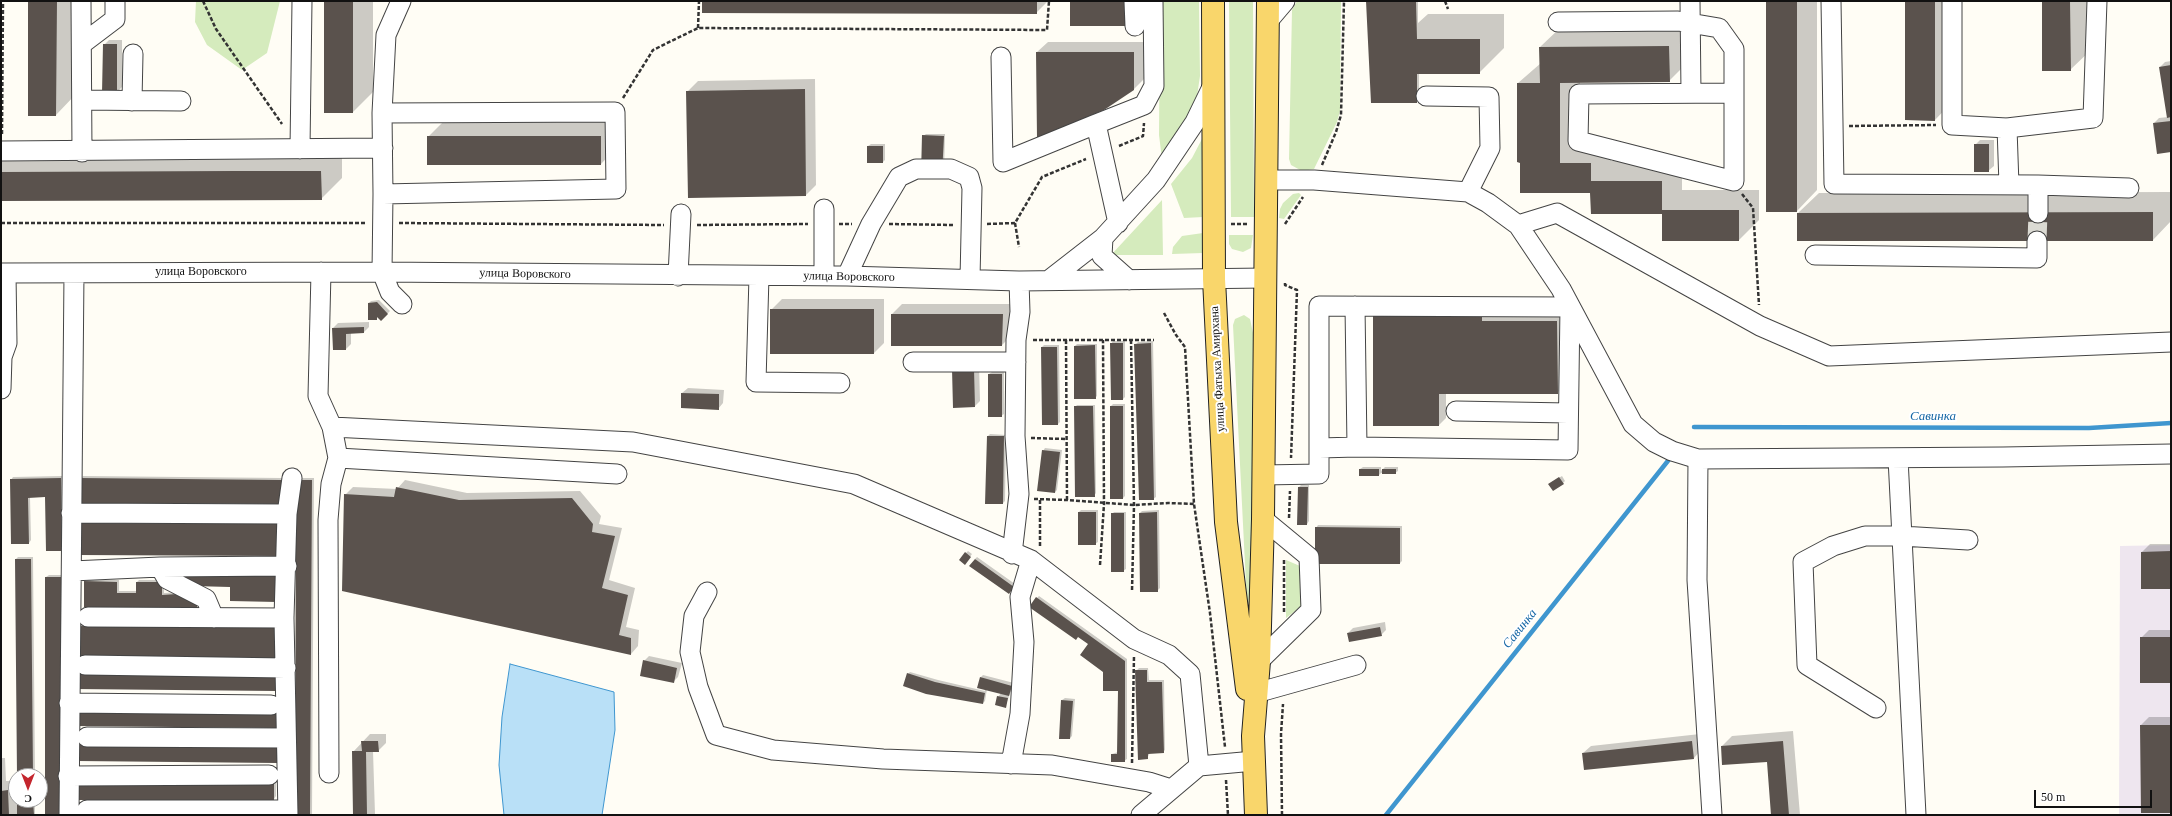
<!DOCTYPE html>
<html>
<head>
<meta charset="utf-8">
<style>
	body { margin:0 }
	#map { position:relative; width:2172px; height:816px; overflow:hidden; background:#fffdf5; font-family:Georgia,serif }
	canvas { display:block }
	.frame { position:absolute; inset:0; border:2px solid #111; pointer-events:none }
	.north { position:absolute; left:8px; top:768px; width:40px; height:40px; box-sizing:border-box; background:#fff; border:1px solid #a0a0a0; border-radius:50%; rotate:180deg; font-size:11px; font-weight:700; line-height:16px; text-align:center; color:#111 }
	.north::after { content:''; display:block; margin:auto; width:14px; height:18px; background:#c4262e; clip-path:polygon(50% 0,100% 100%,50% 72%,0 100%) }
	.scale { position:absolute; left:2034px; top:790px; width:118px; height:18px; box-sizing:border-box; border:2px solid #111; border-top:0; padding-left:5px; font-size:12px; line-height:14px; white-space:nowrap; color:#111; -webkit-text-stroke:3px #fff; paint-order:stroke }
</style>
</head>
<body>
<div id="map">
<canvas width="2172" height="816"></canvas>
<div class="frame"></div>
<div class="north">С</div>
<div class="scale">50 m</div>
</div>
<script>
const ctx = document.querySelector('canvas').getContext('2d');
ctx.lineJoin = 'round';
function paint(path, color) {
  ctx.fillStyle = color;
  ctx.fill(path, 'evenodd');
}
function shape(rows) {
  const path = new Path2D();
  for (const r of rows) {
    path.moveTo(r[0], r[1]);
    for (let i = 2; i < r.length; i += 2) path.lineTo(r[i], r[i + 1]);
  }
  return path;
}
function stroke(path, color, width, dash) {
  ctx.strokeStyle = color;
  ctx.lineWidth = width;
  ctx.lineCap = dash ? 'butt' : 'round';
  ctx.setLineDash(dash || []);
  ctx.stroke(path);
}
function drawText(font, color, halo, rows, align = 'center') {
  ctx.font = font + ' Georgia,serif';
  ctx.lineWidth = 4;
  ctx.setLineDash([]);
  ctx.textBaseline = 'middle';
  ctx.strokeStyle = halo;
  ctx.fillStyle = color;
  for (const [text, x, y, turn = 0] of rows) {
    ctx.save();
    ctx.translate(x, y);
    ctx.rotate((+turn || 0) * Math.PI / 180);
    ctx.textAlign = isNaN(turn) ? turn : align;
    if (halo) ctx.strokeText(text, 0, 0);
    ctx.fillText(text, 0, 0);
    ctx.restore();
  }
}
paint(shape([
	[2171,545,2171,815,2119,815,2120,546]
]), '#eee6ef');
paint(shape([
	[196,1,280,1,267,53,242,70,207,45,195,22],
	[1160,1,1199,1,1200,76,1196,103,1162,159,1159,135],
	[1229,1,1253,1,1254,217,1231,217],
	[1297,1,1341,1,1340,111,1337,122,1314,169,1302,171,1291,165,1289,159,1292,10],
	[1203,137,1203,217,1184,218,1171,184,1192,158],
	[1299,193,1301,195,1284,219,1279,218,1280,209,1283,203,1293,194],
	[1162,200,1163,255,1111,255],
	[1203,233,1203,253,1172,254,1173,247,1182,236],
	[1229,235,1253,235,1251,248,1243,252,1232,249,1229,244],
	[1244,315,1250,319,1253,333,1252,602,1247,604,1233,325,1235,319],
	[1286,560,1300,566,1303,605,1286,618]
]), '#d5ebbd');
const water = shape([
	[510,664,614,692,615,730,602,815,504,815,499,765,502,717,510,664]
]);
paint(water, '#b9e0f7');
stroke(water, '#3f96cf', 1);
paint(shape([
	[29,1,77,1,76,94,56,115],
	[325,1,373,1,373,92,353,112],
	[703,1,1048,1,1036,13],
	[1367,1,1418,1,1418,23,1428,14,1504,14,1504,48,1479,73,1419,73,1419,99,1416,102],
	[1767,1,1817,1,1817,190,1797,211],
	[1906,1,1955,1,1955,99,1935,120],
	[2043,1,2091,1,2091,50,2070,70],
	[1689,26,1690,60,1669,81,1580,82,1580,142,1611,143,1611,161,1682,161,1682,190,1759,190,1759,220,1739,240,1663,213,1591,192,1521,162,1518,83,1541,63,1540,47,1561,27],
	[109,40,122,40,122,87,117,92,104,45],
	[1048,42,1144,42,1144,79,1134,89,1037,52],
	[2171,61,2171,151,2154,123,2159,118,2168,117,2160,67,2165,62],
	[815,79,816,185,806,195,688,91,698,81],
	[449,116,621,116,621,143,601,164,428,137],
	[926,134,945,134,944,172,923,136],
	[1980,140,1994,140,1994,166,1988,171,1975,145],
	[871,144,885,144,885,160,883,162,868,146],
	[342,151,342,178,321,199,1,200,1,152],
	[2171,192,2171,221,2153,240,1798,213,1819,193],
	[782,299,884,299,884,343,874,353,771,310],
	[379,300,390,311,381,320,379,317,369,319,369,303,371,301],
	[902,304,1012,304,1012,335,1002,345,892,314],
	[1565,314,1565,385,1557,393,1446,393,1446,418,1439,425,1374,316],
	[369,322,369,327,364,332,351,333,351,344,346,349,333,328,338,323],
	[1113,341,1125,341,1125,397,1123,399,1112,399,1111,344],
	[1153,341,1156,497,1153,499,1135,345,1138,342],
	[1077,344,1097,344,1097,396,1095,398,1075,346],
	[1044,345,1059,345,1060,422,1058,424,1042,347],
	[979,364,980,401,975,406,953,370],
	[992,372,1004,372,1004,414,1001,416,989,374],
	[688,388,724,390,723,403,718,409,682,393],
	[1113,404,1125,404,1125,496,1123,498,1111,406],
	[1077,405,1095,405,1096,493,1094,496,1075,407],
	[990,434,1006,435,1005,501,1003,503,988,436],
	[1045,448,1062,450,1057,490,1055,492,1043,451],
	[1363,467,1381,467,1381,471,1385,467,1398,467,1398,471,1395,473,1381,473,1379,475,1360,469],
	[62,476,64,548,62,550,46,496,30,497,31,540,29,543,11,480,13,477],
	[83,476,283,478,283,501,80,479],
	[1562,476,1565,481,1563,483,1552,482],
	[300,478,314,478,312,815,296,815],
	[405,480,467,493,580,491,601,516,599,524,622,528,609,580,635,588,626,627,639,630,638,646,631,654,345,495,353,487,397,489],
	[1301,485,1309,485,1309,521,1307,524,1298,524,1299,487],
	[1081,510,1098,510,1098,542,1095,544,1079,512],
	[1159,510,1160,588,1157,591,1140,513,1142,511],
	[1114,512,1126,512,1126,569,1123,571,1112,514],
	[81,521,281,522,280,553,79,554],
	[1318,525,1402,526,1402,561,1400,563,1316,528],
	[2150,544,2171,544,2171,588,2142,552],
	[968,551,972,554,967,561,966,553],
	[18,557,33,557,35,776,18,776,16,559],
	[977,557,1015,584,1011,590,975,559],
	[49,575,65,575,46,815,46,577],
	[88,580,119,580,119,591,137,591,137,582,139,580,164,580,164,593,180,592,199,605,197,607,85,606,85,582],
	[1039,596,1127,659,1127,759,1124,761,1112,761,1112,754,1118,752,1119,690,1104,671,1090,644,1037,598],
	[1385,622,1386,630,1381,635,1348,633,1353,628],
	[80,625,278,626,276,657,78,656],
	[2149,630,2171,630,2171,682,2141,638],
	[649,656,682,663,678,677,673,682,644,661],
	[1139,668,1148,668,1149,680,1164,680,1165,750,1163,752,1150,753,1147,758,1136,671],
	[910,672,938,680,985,691,981,677,983,675,1014,683,1005,707,998,697,1001,693,987,689,985,701,983,703,908,674],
	[1065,698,1075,699,1072,736,1070,738,1062,700],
	[2149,717,2171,717,2171,812,2141,725],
	[1793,731,1800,815,1772,815,1768,761,1722,746,1732,736],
	[370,734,386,734,386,743,378,751,373,751,375,814,354,815,353,752],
	[1700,734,1701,750,1694,758,1583,753,1591,746],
	[1,758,5,758,6,781,16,781,16,800,35,800,35,815,1,815],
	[78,782,276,782,276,796,274,799]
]), '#0003');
stroke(shape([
	[1694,427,2089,428,2171,423],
	[1386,815,1671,457]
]), '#3f96cf', 4.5);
paint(shape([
	[28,1,57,1,56,116,28,116],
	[324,1,353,1,353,113,324,113],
	[702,1,1037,1,1037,14,702,13],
	[1070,1,1125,1,1125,26,1070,26],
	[1366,1,1416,1,1417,39,1480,39,1480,74,1417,74,1417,103,1371,103],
	[1766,1,1797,1,1797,212,1766,212],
	[1905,1,1935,1,1935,121,1905,120],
	[2042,1,2070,1,2071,71,2042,71],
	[103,44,117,44,117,93,102,93],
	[1669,46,1670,82,1560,83,1560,163,1591,163,1591,181,1662,181,1662,210,1739,210,1739,241,1662,241,1662,214,1591,214,1590,193,1520,193,1520,163,1517,162,1517,83,1540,83,1539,47],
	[1036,52,1134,52,1134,90,1104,110,1037,138],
	[2171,65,2171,117,2167,118,2159,67],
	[805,89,806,196,688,198,686,91],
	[2171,121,2171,152,2157,154,2153,123],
	[922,135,944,136,942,175,921,175],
	[427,136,601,136,601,165,427,165],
	[1974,144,1989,144,1989,172,1974,172],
	[867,146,883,146,883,163,867,163],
	[233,171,321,171,322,200,1,201,1,172],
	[2153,212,2153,241,1797,241,1797,213],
	[377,302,388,314,381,321,377,317,377,320,368,320,368,303],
	[770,309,874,309,874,354,770,354],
	[891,314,1003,314,1002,346,891,346],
	[1373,315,1482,315,1482,321,1557,321,1558,394,1439,394,1439,426,1373,426],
	[364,327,364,333,346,334,346,350,333,350,332,328],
	[1110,343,1123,343,1123,400,1111,400],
	[1151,343,1154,500,1139,500,1134,344],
	[1095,345,1096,399,1074,399,1074,346],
	[1041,347,1057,347,1058,425,1042,425],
	[952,369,974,369,975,407,953,408],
	[988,374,1002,374,1002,417,988,417],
	[681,393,719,394,719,410,681,408],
	[1074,406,1093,406,1095,497,1075,497],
	[1110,406,1123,406,1123,499,1110,499],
	[987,436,1004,436,1003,504,985,504],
	[1042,450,1060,452,1055,493,1037,491],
	[1359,469,1379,469,1379,476,1359,476],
	[1382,469,1396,469,1396,474,1382,474],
	[1559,477,1564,484,1553,491,1548,484],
	[61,478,62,551,46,551,45,497,28,498,29,544,11,544,10,479],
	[79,478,281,480,281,504,79,503],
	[296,480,312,480,310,815,295,815],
	[396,487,459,500,572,498,593,524,592,532,615,536,602,588,628,595,619,635,631,638,631,655,342,591,344,494,394,497],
	[1298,487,1308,487,1307,525,1297,525],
	[1078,512,1096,512,1096,545,1078,545],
	[1157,512,1158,592,1140,592,1139,513],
	[1111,513,1124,513,1124,572,1111,572],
	[78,523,279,524,279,556,78,555],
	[1315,527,1400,528,1400,564,1315,564],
	[2171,551,2171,589,2141,589,2141,552],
	[965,552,971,557,965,565,959,560],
	[15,559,31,559,33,776,17,776],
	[975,559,1014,587,1009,594,969,566],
	[176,569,278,572,277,602,230,601,230,587,193,586,176,578],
	[45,577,63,577,62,815,45,815],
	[84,581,117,582,117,593,136,593,136,582,162,582,162,595,177,594,197,599,197,608,84,607],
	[1036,597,1125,661,1125,762,1111,762,1111,754,1117,754,1118,691,1103,691,1103,672,1080,655,1088,644,1078,637,1076,640,1029,607],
	[77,626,276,628,276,658,77,657],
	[1380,627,1382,636,1349,642,1347,633],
	[2140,637,2171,637,2171,683,2140,683],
	[643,660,677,668,674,683,640,676],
	[1135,670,1147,670,1147,682,1162,682,1164,753,1148,754,1148,759,1138,760],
	[907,673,935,682,985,693,983,704,926,694,903,686],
	[75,674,276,675,276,691,75,689],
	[980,677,1012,686,1009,696,977,688],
	[997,696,1008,698,1006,708,995,705],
	[1061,700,1073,701,1070,739,1059,739],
	[74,711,276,713,276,728,74,726],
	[2140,725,2171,725,2171,813,2141,813],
	[361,741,378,741,379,752,366,752,367,815,353,815,352,751,362,751],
	[1692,741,1694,759,1584,770,1582,753],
	[1783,741,1789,815,1771,815,1767,762,1722,765,1721,746],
	[78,744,277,746,277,763,78,761],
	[75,784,274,784,274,800,75,800],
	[8,790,9,815,1,815,1,791],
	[17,800,33,800,34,815,17,815]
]), '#5a524d');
stroke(shape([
	[2037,241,2038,213]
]), '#dbdad3', 19, [19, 10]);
const minor = shape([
	[81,1,82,152],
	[1134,1,1135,26],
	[1690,1,1691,93],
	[1831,1,1834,184,2038,185,2129,188],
	[1952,1,1952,125,2007,128],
	[1268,21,1285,1],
	[1558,22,1678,21,1719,28,1734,49,1734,181,1578,141,1579,94,1734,93],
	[82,44,115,19,115,1],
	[1001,57,1003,162,1096,124],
	[1426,96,1489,97,1490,148,1468,192],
	[82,100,181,101],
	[132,101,133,54],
	[382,113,386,35,401,1],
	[300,149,302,1],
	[1,151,383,148],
	[1266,180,1314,180,1468,192,1488,203,1518,225,1561,289,1633,424,1654,442,1672,451,1698,459,2003,457,2171,454],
	[2009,185,2007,128,2093,118,2097,1],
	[383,194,382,113,615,112,616,189,383,194,382,272,390,292,402,304],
	[824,209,824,276],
	[2038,213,2038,185],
	[1118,223,1096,124,1144,105,1154,86,1153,1],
	[1518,225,1557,213,1760,326,1829,356,2171,342],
	[1103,238,1102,256,1129,280],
	[1815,255,2037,258,2037,241],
	[321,272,318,396,332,427,633,442,854,484,1031,560,1134,639,1169,655,1190,674,1199,766],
	[1,273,382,272,847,276,1019,281,1266,278],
	[678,276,681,214],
	[759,276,756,382,840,383],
	[847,276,871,224,899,177,916,169,951,169,969,177,972,188,970,279],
	[1049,280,1103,238,1156,180,1195,122,1213,85],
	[913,362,1016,362],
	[1,389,2,357,7,343,6,273],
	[1456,411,1568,413],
	[332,427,338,458,617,474],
	[1319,448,1357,447,1355,306],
	[1898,458,1916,815],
	[1698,459,1697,580,1712,815],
	[1263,475,1319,474,1319,306,1570,307,1568,450,1357,447],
	[71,513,287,514],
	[1012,554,1019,494,1015,436,1016,340,1020,312,1019,281],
	[160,567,287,566],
	[72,571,160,567,167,579,206,599,214,618],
	[707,592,694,616,690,652,698,687,716,735,773,750,883,759,1052,765,1149,782,1171,789],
	[88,617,284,618],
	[1259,661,1311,610,1309,557,1263,519],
	[85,665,286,668],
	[1256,693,1356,665],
	[69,703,271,705],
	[1876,708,1807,665,1803,562,1833,546,1865,536,1901,536,1968,540],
	[87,737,286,738],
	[1011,764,1020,714,1024,642,1020,597,1031,560],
	[329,773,328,520,331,484,338,458],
	[68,776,269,775],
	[87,810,288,810],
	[69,815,74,273],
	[288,815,284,618,287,514,292,478],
	[1141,815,1199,766,1254,761]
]);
const major = shape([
	[1213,1,1214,279,1226,522,1247,689],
	[1256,815,1253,736,1259,661,1263,519,1268,1]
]);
stroke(minor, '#444', 21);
stroke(major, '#222', 24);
stroke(shape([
	[203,1,216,29,282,124],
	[1445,1,1448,9],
	[698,28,699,1],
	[623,98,653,50,698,28,1047,30,1049,1],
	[1849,126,1936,125],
	[2,134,3,1],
	[1119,146,1143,136,1144,123],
	[1322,165,1336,132,1341,115,1344,1],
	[1742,194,1753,208,1759,305],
	[1,223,366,223],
	[399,223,664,225],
	[1015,223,1019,247],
	[839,224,852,224],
	[889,224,954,225],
	[987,224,1015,223,1042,177,1086,159],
	[1231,224,1248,224],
	[1285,224,1303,197],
	[697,225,808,224],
	[1285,283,1285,285,1297,290,1291,458],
	[1164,313,1176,335,1185,347,1194,504,1210,613,1225,747],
	[1033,340,1154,340],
	[1066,340,1067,500],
	[1131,340,1134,505,1132,591],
	[1031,438,1066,439],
	[1034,499,1067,500,1134,505,1168,503,1194,504],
	[1289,518,1290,491],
	[1040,546,1040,500],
	[1100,565,1104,504,1103,340],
	[1284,612,1284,559],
	[1132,763,1134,656],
	[1226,780,1228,815],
	[1282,815,1281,734,1283,704]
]), '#333', 2.5, [4, 2]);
stroke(minor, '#fff', 19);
stroke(major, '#f9d66b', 22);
drawText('12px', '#111', '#fff', [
	["улица Воровского",201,272],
	["улица Воровского",525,274,1],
	["улица Воровского",849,277,1],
	["улица Фатыха Амирхана",1218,369,-93]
]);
drawText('italic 13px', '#1768a6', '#fff', [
	["Савинка",1933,417],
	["Савинка",1520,629,-51]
]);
</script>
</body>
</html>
